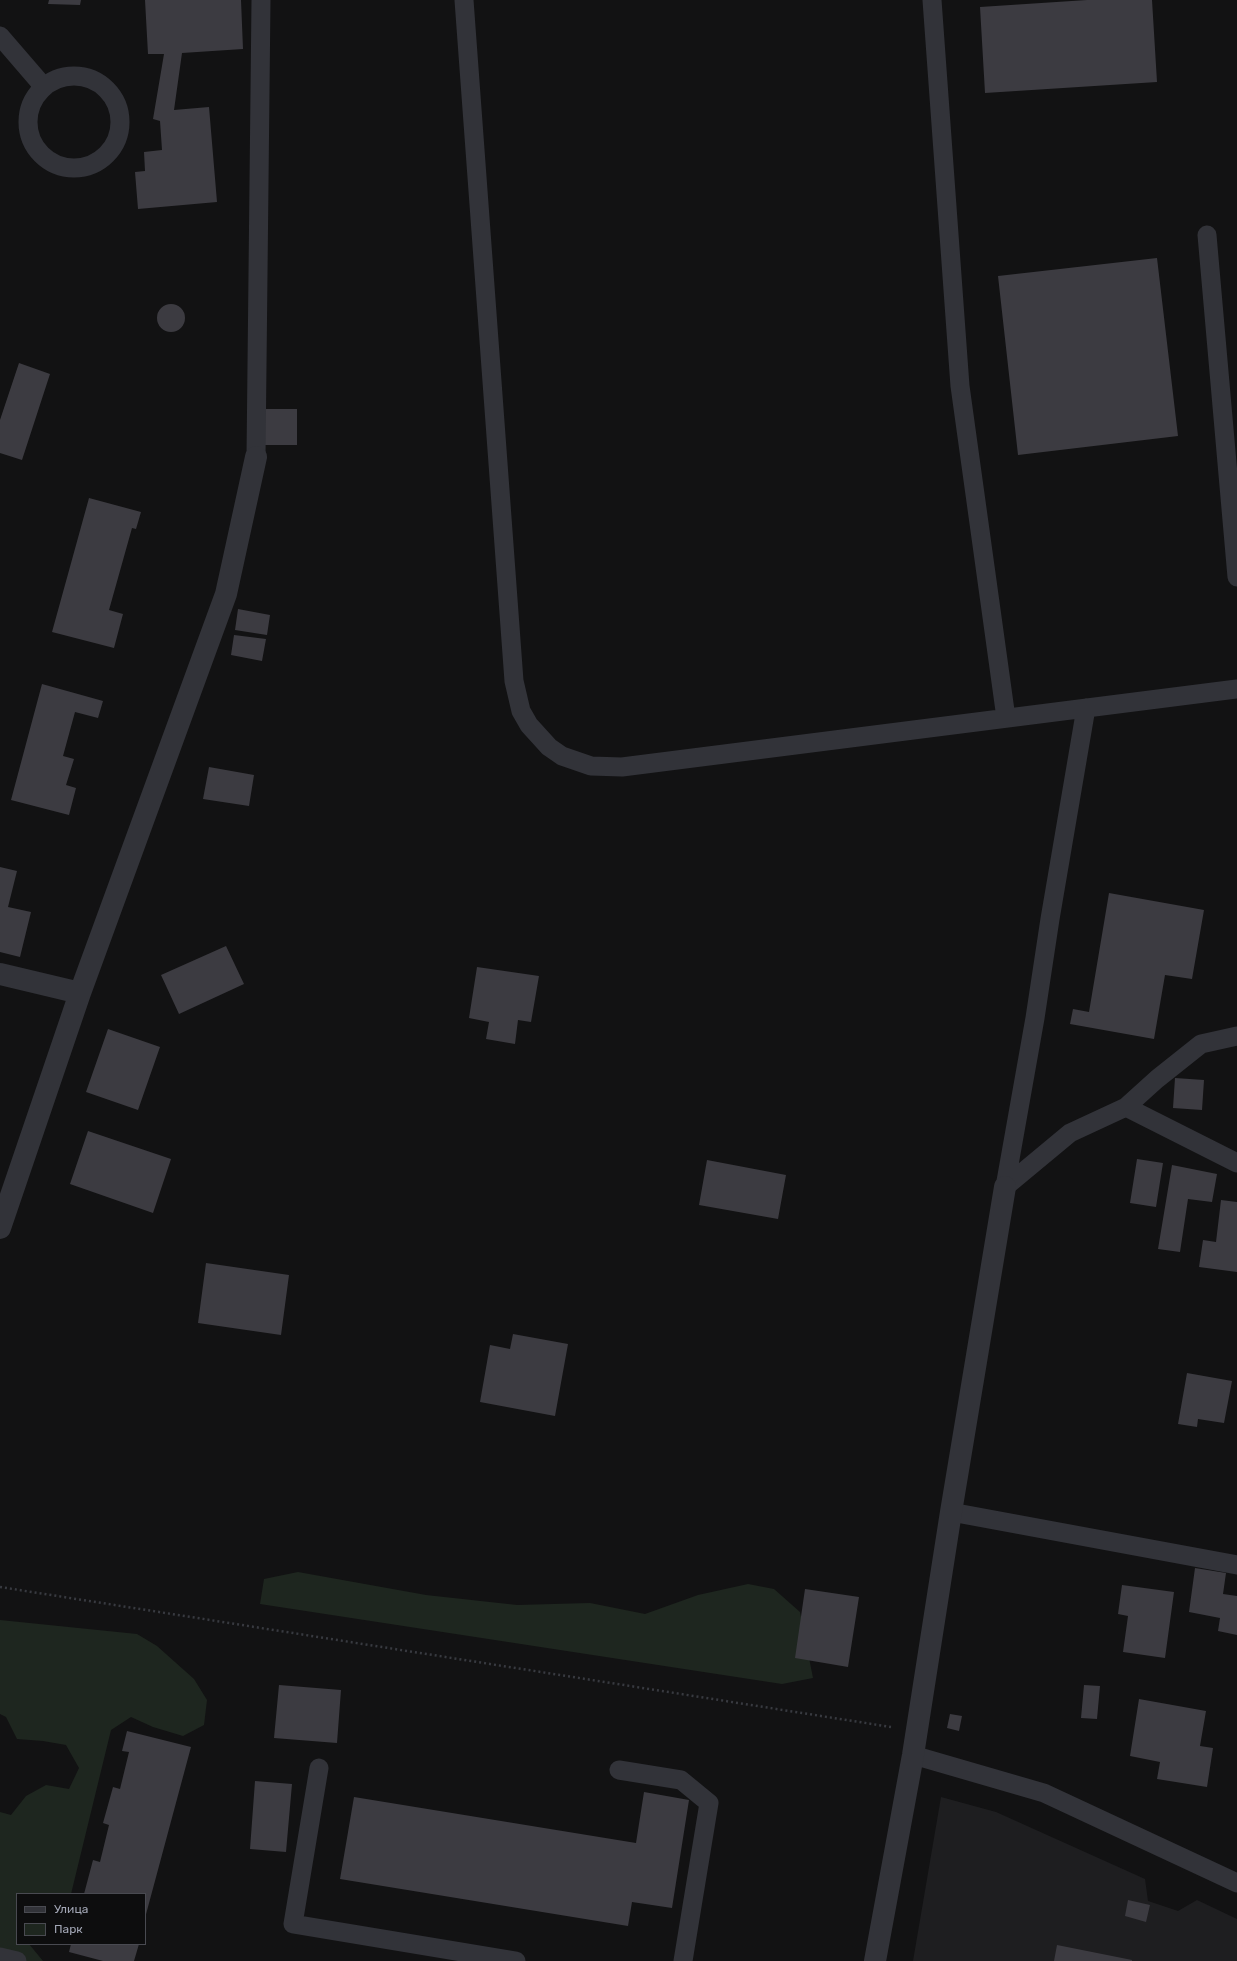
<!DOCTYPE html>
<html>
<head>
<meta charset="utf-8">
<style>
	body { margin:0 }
	#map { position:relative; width:1237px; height:1961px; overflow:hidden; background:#121213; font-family:Rubik,sans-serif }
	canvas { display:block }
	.legend { position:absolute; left:16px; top:1893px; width:130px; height:52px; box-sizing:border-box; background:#0d0d0e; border:1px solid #494a51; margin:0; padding:5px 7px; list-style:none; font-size:12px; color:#a2a6b5 }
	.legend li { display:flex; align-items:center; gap:8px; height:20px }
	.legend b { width:20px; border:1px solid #494a51 }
</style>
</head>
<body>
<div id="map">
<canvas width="1237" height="1961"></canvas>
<ul class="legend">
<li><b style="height:5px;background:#323339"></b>Улица</li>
<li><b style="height:11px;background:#1e261f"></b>Парк</li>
</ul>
</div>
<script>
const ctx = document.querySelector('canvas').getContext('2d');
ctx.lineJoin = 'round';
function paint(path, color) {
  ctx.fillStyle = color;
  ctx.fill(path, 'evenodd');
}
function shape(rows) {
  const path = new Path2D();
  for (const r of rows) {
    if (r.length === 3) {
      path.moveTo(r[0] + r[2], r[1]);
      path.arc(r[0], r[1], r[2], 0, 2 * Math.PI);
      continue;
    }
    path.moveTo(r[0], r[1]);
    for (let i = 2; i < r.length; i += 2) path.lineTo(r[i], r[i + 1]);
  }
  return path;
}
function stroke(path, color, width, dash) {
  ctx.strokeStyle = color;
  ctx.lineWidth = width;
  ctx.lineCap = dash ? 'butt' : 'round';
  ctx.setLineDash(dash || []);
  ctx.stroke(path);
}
paint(shape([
	[941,1797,996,1812,1145,1879,1148,1901,1178,1911,1197,1900,1237,1919,1237,1961,913,1961]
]), '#1e1e20');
paint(shape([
	[298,1572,426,1595,517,1605,590,1603,645,1614,698,1595,748,1584,774,1589,800,1612,813,1678,782,1684,260,1604,264,1579],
	[0,1620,137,1634,157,1646,194,1679,207,1700,204,1725,183,1736,153,1727,131,1717,111,1730,71,1894,17,1894,17,1944,29,1944,43,1961,0,1961,0,1812,11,1815,26,1796,46,1785,69,1789,79,1768,66,1745,43,1741,17,1739,6,1717,0,1714]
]), '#1e261f');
paint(shape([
	[49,0,81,0,80,5,48,4],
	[145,0,241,0,243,49,182,53,174,110,209,107,217,202,138,209,135,172,145,171,144,152,162,150,160,121,153,119,164,54,148,54],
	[1087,0,1152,0,1157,82,985,93,980,7],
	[1157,258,1178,436,1018,455,998,276],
	[171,318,14],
	[19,363,50,374,22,460,0,453,0,420],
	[264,409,297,409,297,445,264,445],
	[89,498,141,512,136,529,132,528,109,610,123,614,114,648,52,632],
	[238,609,270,615,267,635,235,630],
	[234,635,266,639,262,661,231,655],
	[42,684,103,701,98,718,75,712,63,756,74,759,66,785,76,788,69,815,11,800],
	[209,767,254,775,249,806,203,799],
	[0,867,17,871,8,907,31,912,20,957,0,952],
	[1109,893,1204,910,1192,979,1165,975,1154,1039,1070,1024,1073,1009,1089,1012],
	[226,946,244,984,179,1014,161,975],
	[477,967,539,976,531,1022,518,1020,515,1044,486,1039,489,1022,469,1018],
	[108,1029,160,1047,138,1110,86,1092],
	[1175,1078,1204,1080,1202,1110,1173,1108],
	[88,1131,171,1159,153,1213,70,1184],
	[1137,1159,1163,1163,1156,1207,1130,1203],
	[707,1160,786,1175,778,1219,699,1205],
	[1172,1165,1217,1174,1212,1202,1188,1199,1180,1252,1158,1249],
	[1221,1200,1237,1202,1237,1272,1199,1267,1203,1240,1216,1242],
	[206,1263,289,1275,281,1335,198,1323],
	[513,1334,568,1344,555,1416,480,1402,490,1345,510,1349],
	[1187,1373,1232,1381,1224,1423,1198,1419,1197,1427,1178,1424],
	[1195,1568,1226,1573,1223,1594,1237,1596,1237,1635,1218,1631,1220,1618,1189,1612],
	[1122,1585,1174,1592,1165,1658,1123,1652,1128,1616,1118,1614],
	[805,1589,859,1597,848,1667,795,1658],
	[279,1685,341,1690,337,1743,274,1738],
	[1084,1685,1100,1686,1097,1719,1081,1718],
	[1139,1699,1206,1711,1200,1746,1213,1748,1207,1787,1157,1779,1160,1762,1130,1756],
	[950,1714,962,1716,959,1731,947,1728],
	[127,1731,191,1747,145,1918,145,1894,84,1894,93,1860,100,1862,109,1825,103,1823,113,1787,120,1789,129,1752,122,1751],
	[255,1781,292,1784,286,1852,250,1849],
	[644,1792,689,1800,672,1908,632,1902,628,1926,340,1879,354,1797,636,1843],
	[1128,1900,1150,1905,1146,1922,1125,1916],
	[71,1944,139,1944,134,1961,103,1961,69,1952],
	[1057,1945,1132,1960,1132,1961,1054,1961]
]), '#3c3b41');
stroke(shape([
	[0,1587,891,1727]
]), '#383a40', 2.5, [2, 3]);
stroke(shape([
	[464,0,514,681,521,711,529,725,549,747,562,756,591,766,622,767,1237,689],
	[932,0,960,386,1006,718],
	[0,36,44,87],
	[74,122,46],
	[1207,235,1237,577],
	[256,457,261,0],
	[1126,1107,1237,1163],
	[1005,1187,1035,1018,1050,919,1086,708],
	[1005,1187,1070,1133,1126,1107,1157,1079,1201,1044,1237,1036],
	[951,1512,1237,1565],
	[913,1755,1044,1793,1237,1883],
	[319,1768,293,1924,516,1961],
	[619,1770,681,1780,709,1803,683,1961],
	[0,1957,17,1961]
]), '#323339', 19);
stroke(shape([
	[0,974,80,993],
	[0,1228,80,993,226,594,256,457],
	[875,1961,913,1755,951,1512,1005,1187]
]), '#323339', 22);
</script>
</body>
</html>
